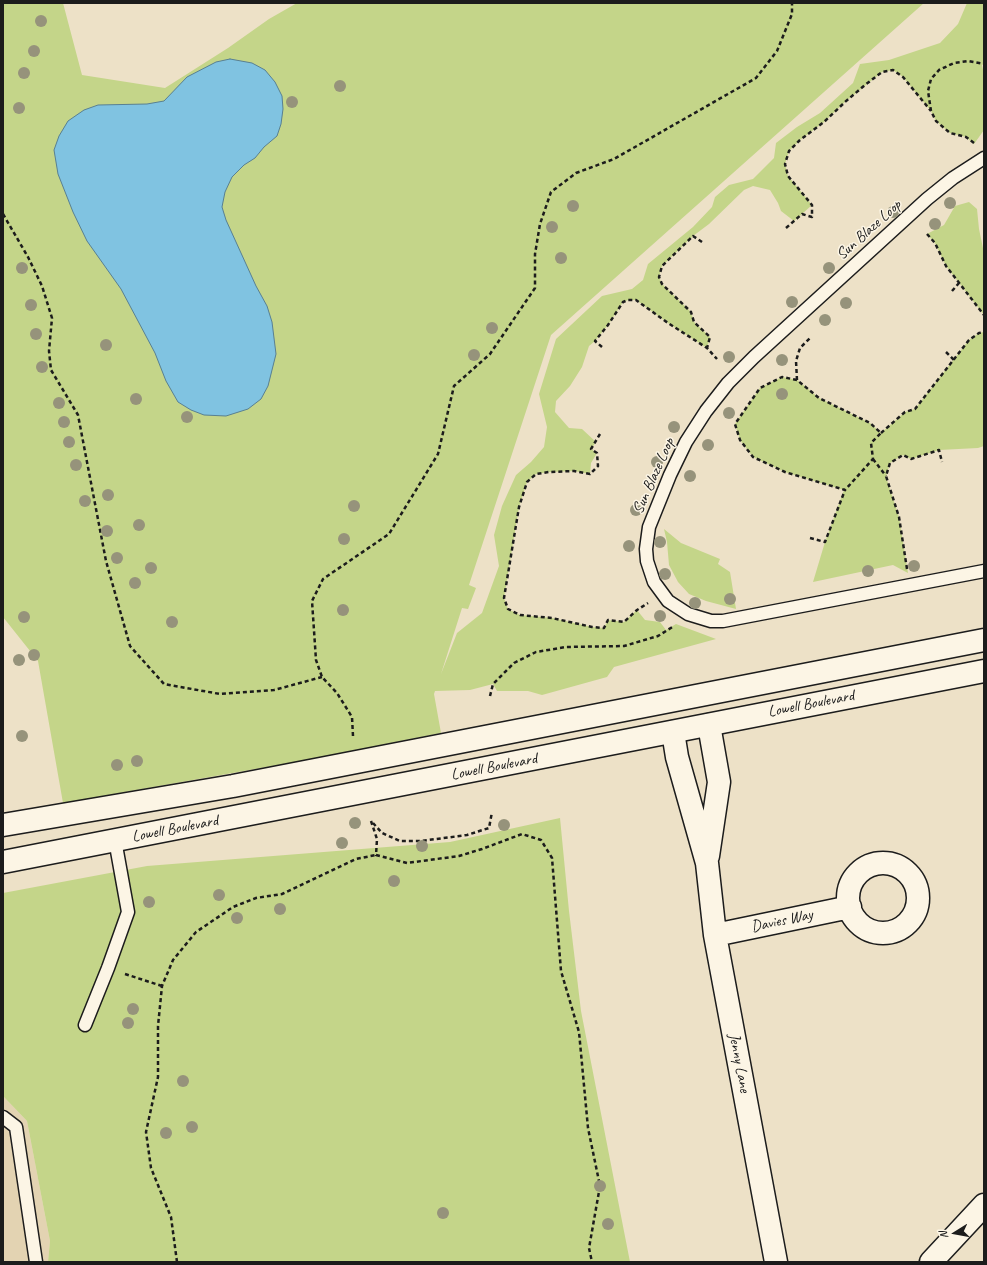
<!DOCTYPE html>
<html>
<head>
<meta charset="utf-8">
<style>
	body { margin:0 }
	#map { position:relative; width:987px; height:1265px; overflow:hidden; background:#ede1c7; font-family:Caveat,sans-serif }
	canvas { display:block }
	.frame { position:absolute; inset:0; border:4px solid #1c1c1c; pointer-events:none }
	.north { position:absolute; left:935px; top:1213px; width:40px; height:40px; -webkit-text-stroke:3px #fcf5e5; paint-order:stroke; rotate:259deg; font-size:11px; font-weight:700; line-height:16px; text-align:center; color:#1c1c1c }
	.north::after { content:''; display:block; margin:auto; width:14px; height:18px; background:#1c1c1c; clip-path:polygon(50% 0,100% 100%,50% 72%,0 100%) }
</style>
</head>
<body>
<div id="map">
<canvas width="987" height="1265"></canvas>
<div class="frame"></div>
<div class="north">N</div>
</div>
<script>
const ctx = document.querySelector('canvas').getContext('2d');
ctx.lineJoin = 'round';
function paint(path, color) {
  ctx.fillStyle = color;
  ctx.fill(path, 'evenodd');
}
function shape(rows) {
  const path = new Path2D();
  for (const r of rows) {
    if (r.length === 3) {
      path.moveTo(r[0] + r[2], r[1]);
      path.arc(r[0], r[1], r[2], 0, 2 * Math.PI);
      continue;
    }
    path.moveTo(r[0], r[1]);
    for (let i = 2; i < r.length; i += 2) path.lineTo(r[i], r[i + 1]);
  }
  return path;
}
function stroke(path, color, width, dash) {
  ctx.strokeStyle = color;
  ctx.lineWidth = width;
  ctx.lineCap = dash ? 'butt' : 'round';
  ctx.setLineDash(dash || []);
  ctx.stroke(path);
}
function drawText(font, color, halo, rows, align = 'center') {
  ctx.font = font + ' Caveat,sans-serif';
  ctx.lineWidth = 3;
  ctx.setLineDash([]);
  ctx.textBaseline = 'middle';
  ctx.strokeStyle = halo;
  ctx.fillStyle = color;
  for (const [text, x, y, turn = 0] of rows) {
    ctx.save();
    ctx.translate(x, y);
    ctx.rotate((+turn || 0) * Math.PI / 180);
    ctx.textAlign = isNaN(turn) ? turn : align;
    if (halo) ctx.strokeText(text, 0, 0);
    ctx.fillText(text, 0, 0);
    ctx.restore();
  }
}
paint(shape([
	[3,1096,27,1121,50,1241,48,1262,3,1262]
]), '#e3d3b2');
paint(shape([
	[3,3,63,3,82,75,165,88,228,48,269,19,297,3,924,3,551,335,469,585,476,588,468,609,462,608,441,674,457,633,482,613,499,566,494,535,502,506,516,475,531,462,544,447,547,427,539,394,556,339,602,296,632,289,643,280,648,264,693,227,712,207,715,197,729,185,753,179,774,158,776,143,797,127,820,113,853,83,860,64,889,60,940,43,958,24,967,3,984,3,984,64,982,65,984,74,984,130,974,144,966,137,950,133,936,121,931,111,903,77,893,70,882,72,845,102,824,122,800,140,789,151,785,164,788,176,812,205,802,214,794,221,781,211,778,203,770,190,753,186,744,190,709,224,693,236,662,266,659,277,662,284,691,312,694,322,710,337,707,348,668,323,636,300,628,300,623,302,608,325,595,341,589,346,582,367,570,386,556,401,555,412,569,428,582,429,596,442,591,449,597,453,591,463,590,474,574,471,549,472,536,474,527,482,519,507,504,598,508,609,520,615,552,618,592,627,604,628,608,620,624,622,637,610,645,620,660,622,666,630,676,624,716,639,614,667,607,677,542,695,528,691,497,691,493,684,470,690,435,691,434,694,441,733,306,760,63,803,38,661,3,617],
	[969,202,977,209,979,229,984,253,984,315,946,266,935,243,927,234,944,225,955,206],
	[984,332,984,446,978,448,939,450,911,459,903,455,890,463,886,477,899,517,908,573,893,565,813,582,825,542,844,490,785,472,753,457,740,440,735,424,760,388,782,377,797,380,819,398,870,423,881,433,905,412,915,409,969,340,979,333],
	[664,529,681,543,720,559,718,564,730,572,736,609,706,601,689,594,678,582,669,565,667,542],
	[560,818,569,911,581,1011,630,1262,48,1262,50,1241,27,1121,3,1096,3,893,147,866,450,842]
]), '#c4d589');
const water = shape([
	[230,59,252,63,265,70,275,82,282,96,283,109,281,124,277,136,264,147,255,158,244,165,232,177,225,192,222,207,226,220,256,286,267,306,272,322,276,354,268,386,261,399,248,409,226,416,204,415,191,410,178,402,166,381,155,353,121,289,87,241,73,212,58,174,54,150,59,136,68,121,84,110,98,105,147,104,164,101,187,77,216,62,230,59]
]);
paint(water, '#80c3e1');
stroke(water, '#588092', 1);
const service = shape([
	[984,158,953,178,927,199,754,357,728,383,706,411,686,442,670,475,649,527,646,549,647,561,654,582,668,601,688,614,711,621,723,621,984,571],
	[85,1025,108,968,128,912,115,840],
	[3,1117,16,1127,36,1262]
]);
const minor = shape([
	[673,732,677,757,707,863,715,935,776,1262],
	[708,856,719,782,709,725],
	[883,898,35],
	[715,935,850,907],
	[931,1262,984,1205]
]);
const secondary = shape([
	[3,825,233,786,984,640],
	[3,862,984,671]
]);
stroke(service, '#1c1c1c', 15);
stroke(minor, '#1c1c1c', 25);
stroke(secondary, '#1c1c1c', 25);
stroke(shape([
	[974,143,966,137,950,133,936,121,931,111,928,91,931,79,939,70,954,63,968,61,984,64],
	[3,214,28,257,42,286,52,318,49,351,51,370,78,415,106,561,130,646,164,684,220,694,274,690,322,677],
	[786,228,802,214,812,217,812,205,788,176,785,164,789,151,800,140,824,122,845,102,865,85,882,72,893,70,903,77,931,111],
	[927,234,935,243,946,266,984,315],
	[702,242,693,236,662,266,659,277,662,284,691,312,694,322,710,337,707,348],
	[952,291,959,283],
	[602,347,595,341,608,325,623,302,628,300,636,300,668,323,707,348,717,359],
	[946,352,954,360],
	[797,380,782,377,760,388,735,424,740,440,753,457,785,472,845,490,873,459,871,443,881,433,870,423,819,398,797,380,796,361,800,348,810,338],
	[881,433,905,412,915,409,969,340,979,333,984,332],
	[600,434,591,449,597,453,598,466,590,474,574,471,549,472,536,474,527,482,519,507,504,598,508,609,520,615,552,618,592,627,604,628,608,620,624,622,637,610,648,603],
	[873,459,886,476],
	[810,538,825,542,845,490],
	[907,569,899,517,886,476,890,463,903,455,911,459,939,450,942,462],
	[490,696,493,684,514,663,536,652,566,647,624,646,658,636,674,626],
	[353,736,352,717,337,693,322,677,316,660,312,601,323,579,389,534,438,454,454,386,490,354,535,288,535,254,540,224,551,192,576,173,614,159,756,78,777,51,792,14,792,3],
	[371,821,377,839,376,855,407,863,459,856,482,849,522,834,541,840,552,858,561,971,579,1032,588,1128,600,1186,589,1248,592,1262],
	[373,823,382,833,400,841,421,841,467,835,489,828,492,812],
	[125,974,162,986],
	[177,1262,171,1217,151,1168,146,1132,158,1077,158,1026,162,986,173,960,196,932,233,907,256,898,282,894,356,859,376,855]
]), '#1c1c1c', 2.5, [4, 3]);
stroke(service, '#fcf5e5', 12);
stroke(minor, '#fcf5e5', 22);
stroke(secondary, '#fcf5e5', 22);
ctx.fillStyle = '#96937b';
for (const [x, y] of [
	[41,21],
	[34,51],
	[24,73],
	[340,86],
	[292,102],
	[19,108],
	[950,203],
	[573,206],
	[893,212],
	[935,224],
	[552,227],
	[561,258],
	[22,268],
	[829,268],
	[792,302],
	[846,303],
	[31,305],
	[825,320],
	[492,328],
	[36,334],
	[106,345],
	[474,355],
	[729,357],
	[782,360],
	[42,367],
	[782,394],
	[136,399],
	[59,403],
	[729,413],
	[187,417],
	[64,422],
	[674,427],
	[69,442],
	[708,445],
	[657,462],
	[76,465],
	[690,476],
	[108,495],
	[85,501],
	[354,506],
	[636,510],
	[139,525],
	[107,531],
	[344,539],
	[660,542],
	[629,546],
	[117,558],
	[914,566],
	[151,568],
	[868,571],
	[665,574],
	[135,583],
	[730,599],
	[695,603],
	[343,610],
	[660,616],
	[24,617],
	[172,622],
	[34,655],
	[19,660],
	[22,736],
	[137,761],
	[117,765],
	[355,823],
	[504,825],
	[342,843],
	[422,846],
	[394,881],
	[219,895],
	[149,902],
	[280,909],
	[237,918],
	[133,1009],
	[128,1023],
	[183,1081],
	[192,1127],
	[166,1133],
	[600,1186],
	[443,1213],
	[608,1224]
]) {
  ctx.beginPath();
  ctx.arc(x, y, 6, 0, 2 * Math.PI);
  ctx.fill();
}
drawText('16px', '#1c1c1c', '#fcf5e5', [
	["Sun Blaze Loop",869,230,-42],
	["Sun Blaze Loop",654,476,-66],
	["Lowell Boulevard",811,704,-11],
	["Lowell Boulevard",494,767,-11],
	["Lowell Boulevard",175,829,-11],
	["Davies Way",782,921,-12],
	["Jenny Lane",739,1063,79]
]);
</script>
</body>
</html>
